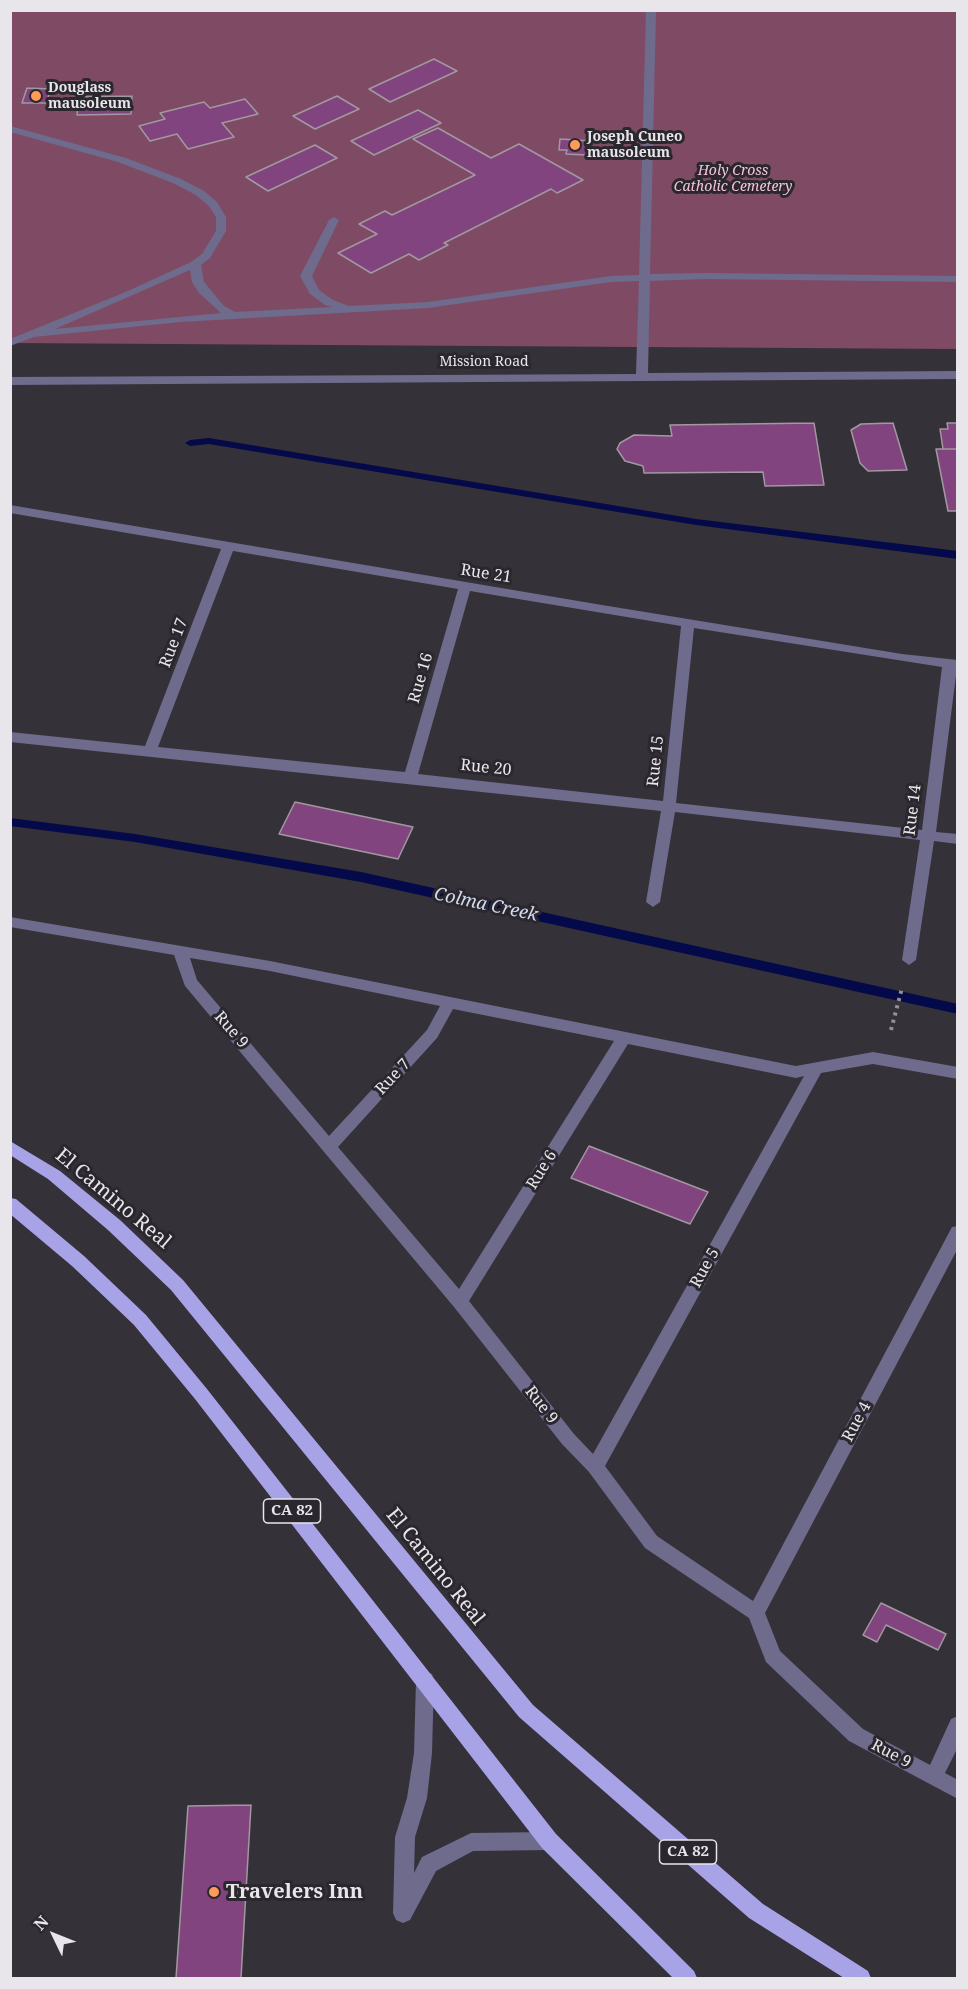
<!DOCTYPE html>
<html>
<head>
<meta charset="utf-8">
<style>
	body { margin:0 }
	#map { position:relative; width:968px; height:1989px; overflow:hidden; background:#353139; font-family:"Noto Serif",serif }
	canvas { display:block }
	.frame { position:absolute; inset:0; border:12px solid #e8e6ea; pointer-events:none }
	.north { position:absolute; left:24px; top:1905px; width:60px; height:60px; -webkit-text-stroke:4px #2b272e; paint-order:stroke; rotate:313deg; font-size:16px; font-weight:700; line-height:24px; text-align:center; color:#e8e6ea }
	.north::after { content:''; display:block; margin:auto; width:21px; height:27px; background:#e8e6ea; clip-path:polygon(50% 0,100% 100%,50% 72%,0 100%) }
</style>
</head>
<body>
<div id="map">
<canvas width="968" height="1989"></canvas>
<div class="frame"></div>
<div class="north">N</div>
</div>
<script>
const ctx = document.querySelector('canvas').getContext('2d');
ctx.lineJoin = 'round';
function paint(path, color) {
  ctx.fillStyle = color;
  ctx.fill(path, 'evenodd');
}
function shape(rows) {
  const path = new Path2D();
  for (const r of rows) {
    path.moveTo(r[0], r[1]);
    for (let i = 2; i < r.length; i += 2) path.lineTo(r[i], r[i + 1]);
  }
  return path;
}
function stroke(path, color, width, dash) {
  ctx.strokeStyle = color;
  ctx.lineWidth = width;
  ctx.lineCap = dash ? 'butt' : 'round';
  ctx.setLineDash(dash || []);
  ctx.stroke(path);
}
function drawText(font, color, halo, rows, align = 'center') {
  ctx.font = font + ' "Noto Serif",serif';
  ctx.lineWidth = 6;
  ctx.setLineDash([]);
  ctx.textBaseline = 'middle';
  ctx.strokeStyle = halo;
  ctx.fillStyle = color;
  for (const [text, x, y, turn = 0] of rows) {
    ctx.save();
    ctx.translate(x, y);
    ctx.rotate((+turn || 0) * Math.PI / 180);
    ctx.textAlign = isNaN(turn) ? turn : align;
    if (halo) ctx.strokeText(text, 0, 0);
    ctx.fillText(text, 0, 0);
    ctx.restore();
  }
}
paint(shape([
	[11,11,957,11,957,349,11,343]
]), '#7f4b64');
paint(shape([
	[209,438,696,519,958,551,958,559,696,525,209,444,190,446,185,443,190,440,209,438],
	[10,818,135,834,361,872,958,1004,958,1014,361,882,135,842,10,826,10,818]
]), '#04094a');
const building = shape([
	[434,59,457,71,390,102,369,89,434,59],
	[27,88,51,89,46,103,22,103,27,88],
	[132,96,131,114,77,115,79,97,132,96],
	[337,96,359,109,315,129,293,116,337,96],
	[245,99,258,114,222,123,234,137,188,149,177,134,150,141,139,126,165,119,160,113,204,102,210,108,245,99],
	[418,110,441,123,374,155,351,141,418,110],
	[438,128,491,158,519,144,583,180,557,193,551,189,444,243,448,245,419,260,409,254,371,273,338,253,377,234,359,224,385,211,392,215,475,175,413,139,438,128],
	[560,139,591,141,590,151,587,151,587,155,566,154,567,150,559,150,560,139],
	[315,145,337,158,268,191,246,177,315,145],
	[814,423,824,485,765,486,763,472,644,473,643,466,625,461,617,449,620,443,634,435,672,436,670,425,814,423],
	[893,423,907,470,868,471,860,463,851,430,861,424,893,423],
	[947,423,958,423,958,449,943,449,940,429,948,429,947,423],
	[936,449,958,449,958,511,948,511,936,449],
	[295,802,413,827,398,859,279,834,295,802],
	[589,1146,708,1192,690,1224,571,1178,589,1146],
	[881,1603,946,1634,938,1650,886,1625,877,1642,863,1635,881,1603],
	[251,1805,241,1978,176,1978,188,1806,251,1805]
]);
paint(building, '#82447f');
stroke(building, '#a198a0', 1.5);
stroke(shape([
	[891,1030,902,988]
]), '#928f95', 4, [3, 4.5]);
paint(shape([
	[646,10,656,10,650,274,706,273,958,276,958,282,706,279,650,281,648,373,958,371,958,379,10,385,10,377,636,374,639,281,611,282,428,308,180,322,34,337,10,346,10,339,128,291,191,262,202,254,216,231,216,217,209,206,196,195,173,183,118,162,10,132,10,126,126,158,181,179,204,191,217,202,226,217,226,231,210,258,201,265,204,282,224,306,235,312,332,307,325,305,310,294,300,276,329,220,334,217,339,220,312,276,319,290,333,300,349,306,428,302,611,276,639,275,646,10],
	[190,270,192,282,199,293,221,313,55,329,190,270],
	[10,505,596,604,902,654,958,660,936,832,958,834,958,844,934,841,916,960,909,965,902,960,920,840,675,812,660,902,653,907,646,902,661,811,10,742,10,732,145,746,221,549,10,513,10,505],
	[233,551,458,589,405,772,158,747,233,551],
	[470,591,681,626,663,801,418,774,470,591],
	[694,628,942,667,922,830,676,803,694,628],
	[10,917,270,961,796,1066,873,1052,958,1067,958,1079,873,1064,821,1073,605,1466,657,1536,753,1601,952,1227,958,1226,958,1248,765,1613,780,1651,863,1729,930,1765,951,1719,958,1716,958,1747,945,1773,958,1780,958,1799,849,1741,766,1662,749,1618,645,1548,589,1472,562,1444,454,1307,185,986,174,955,10,927,10,917],
	[190,958,270,971,440,1006,427,1030,329,1136,197,980,190,958],
	[453,1009,614,1041,459,1289,338,1147,437,1038,453,1009],
	[628,1044,796,1078,804,1076,593,1454,574,1434,469,1301,628,1044],
	[425,1671,432,1674,434,1680,432,1753,427,1798,415,1837,414,1873,422,1857,471,1833,549,1832,556,1834,559,1841,556,1848,549,1850,473,1851,436,1871,410,1920,403,1923,396,1920,393,1913,395,1837,407,1798,414,1753,416,1680,418,1674,425,1671]
]), '#6e6b8d');
paint(shape([
	[10,1141,60,1171,120,1220,183,1280,533,1705,763,1904,868,1971,871,1978,844,1978,749,1918,519,1717,171,1290,108,1230,48,1179,10,1155,10,1141],
	[10,1198,16,1199,84,1256,146,1315,207,1389,556,1834,694,1971,697,1978,673,1978,542,1848,195,1399,134,1325,72,1266,10,1214,10,1198]
]), '#a8a2e7');
for (const [x, y, r, color] of [
	[36,96,6,"#fe9b59"],
	[575,145,6,"#fe9b59"],
	[214,1892,6,"#fe9b59"]
]) {
  const dot = new Path2D();
  dot.arc(x, y, r, 0, 2 * Math.PI);
  ctx.fillStyle = color;
  ctx.fill(dot);
  stroke(dot, '#2b272e', 2);
}
drawText('bold 14px', '#e8e6ea', '#2b272e', [
	["Douglass",48,88],
	["mausoleum",48,104],
	["Joseph Cuneo",587,137],
	["mausoleum",587,153]
], 'left');
drawText('italic 14px', '#f3c5d9', '#2b272e', [
	["Holy Cross",733,171],
	["Catholic Cemetery",733,187]
]);
drawText('14px', '#e8e6ea', '#2b272e', [
	["Mission Road",484,362]
]);
for (const [x, y, w] of [
	[292,1511,57],
	[688,1852,57]
]) {
  const box = new Path2D();
  box.roundRect(x - w / 2, y - 12, w, 24, 4.5);
  ctx.fillStyle = '#2b272e';
  ctx.fill(box);
  stroke(box, '#e8e6ea', 1.5);
}
drawText('bold 15px', '#e8e6ea', null, [
	["CA 82",292,1511],
	["CA 82",688,1852]
]);
drawText('16px', '#e8e6ea', '#2b272e', [
	["Rue 21",486,574,9],
	["Rue 17",174,643,-69],
	["Rue 16",421,678,-74],
	["Rue 15",656,761,-84],
	["Rue 20",486,768,6],
	["Rue 14",913,810,-83],
	["Rue 9",231,1030,49],
	["Rue 7",393,1077,-47],
	["Rue 6",542,1170,-58],
	["Rue 5",705,1268,-61],
	["Rue 9",541,1405,52],
	["Rue 4",857,1422,-62],
	["Rue 9",891,1754,28]
]);
drawText('italic 18px', '#d2daee', '#2b272e', [
	["Colma Creek",486,905,12]
]);
drawText('20px', '#e8e6ea', '#2b272e', [
	["El Camino Real",113,1199,40],
	["El Camino Real",435,1567,51]
]);
drawText('bold 20px', '#e8e6ea', '#2b272e', [
	["Travelers Inn",226,1892]
], 'left');
</script>
</body>
</html>
